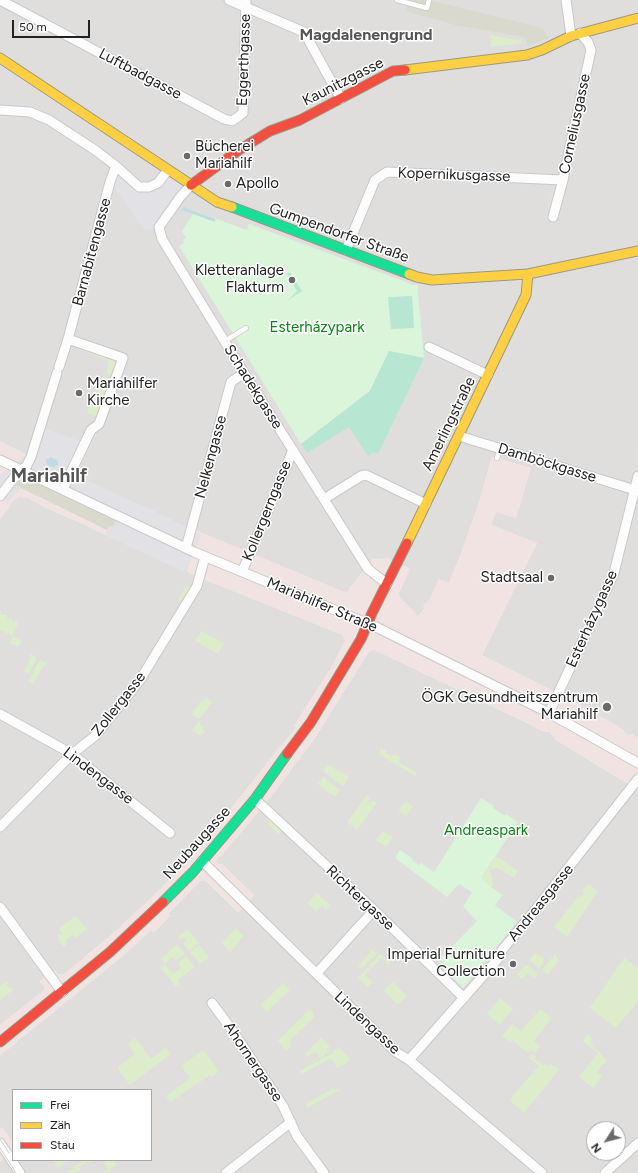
<!DOCTYPE html>
<html>
<head>
<meta charset="utf-8">
<style>
	body { margin:0 }
	#map { position:relative; width:638px; height:1173px; overflow:hidden; background:#f0eeeb; font-family:Figtree,sans-serif }
	canvas { display:block }
	.legend { position:absolute; left:12px; top:1089px; width:140px; height:72px; box-sizing:border-box; background:#fff; border:1px solid #a7a7a7; margin:0; padding:5px 7px; list-style:none; font-size:12px; color:#222 }
	.legend li { display:flex; align-items:center; gap:8px; height:20px }
	.legend b { width:20px; border:1px solid #a7a7a7 }
	.north { position:absolute; left:586px; top:1121px; width:40px; height:40px; box-sizing:border-box; background:#fff; border:1px solid #a7a7a7; border-radius:50%; rotate:234deg; font-size:11px; font-weight:700; line-height:16px; text-align:center; color:#222 }
	.north::after { content:''; display:block; margin:auto; width:14px; height:18px; background:#6a6968; clip-path:polygon(50% 0,100% 100%,50% 72%,0 100%) }
	.scale { position:absolute; left:12px; top:20px; width:78px; height:18px; box-sizing:border-box; border:2px solid #222; border-top:0; padding-left:5px; font-size:12px; line-height:14px; white-space:nowrap; color:#222; -webkit-text-stroke:3px #fff; paint-order:stroke }
</style>
</head>
<body>
<div id="map">
<canvas width="638" height="1173"></canvas>
<ul class="legend">
<li><b style="height:5px;background:#16e098"></b>Frei</li>
<li><b style="height:5px;background:#ffcf43"></b>Zäh</li>
<li><b style="height:5px;background:#f24e42"></b>Stau</li>
</ul>
<div class="north">N</div>
<div class="scale">50 m</div>
</div>
<script>
const ctx = document.querySelector('canvas').getContext('2d');
ctx.lineJoin = 'round';
function paint(path, color) {
  ctx.fillStyle = color;
  ctx.fill(path, 'evenodd');
}
function shape(rows) {
  const path = new Path2D();
  for (const r of rows) {
    path.moveTo(r[0], r[1]);
    for (let i = 2; i < r.length; i += 2) path.lineTo(r[i], r[i + 1]);
  }
  return path;
}
function stroke(path, color, width, dash) {
  ctx.strokeStyle = color;
  ctx.lineWidth = width;
  ctx.lineCap = dash ? 'butt' : 'round';
  ctx.setLineDash(dash || []);
  ctx.stroke(path);
}
function drawText(font, color, halo, rows, align = 'center') {
  ctx.font = font + ' Figtree,sans-serif';
  ctx.lineWidth = 3;
  ctx.setLineDash([]);
  ctx.textBaseline = 'middle';
  ctx.strokeStyle = halo;
  ctx.fillStyle = color;
  for (const [text, x, y, turn = 0] of rows) {
    ctx.save();
    ctx.translate(x, y);
    ctx.rotate((+turn || 0) * Math.PI / 180);
    ctx.textAlign = isNaN(turn) ? turn : align;
    if (halo) ctx.strokeText(text, 0, 0);
    ctx.fillText(text, 0, 0);
    ctx.restore();
  }
}
paint(shape([
	[0,0,638,0,638,738,631,734,630,736,623,732,616,725,569,699,482,655,537,543,491,525,496,512,516,518,530,468,492,457,479,502,462,551,449,583,439,579,430,599,423,606,425,608,418,616,398,595,410,569,357,579,347,592,344,592,180,524,179,525,149,510,77,476,27,455,0,441],
	[20,497,28,498,44,507,83,524,86,525,91,528,183,570,187,570,189,573,206,580,343,635,345,641,333,665,294,726,296,727,280,748,279,748,249,786,205,841,206,845,202,847,198,847,184,860,184,865,152,897,117,930,64,974,62,975,58,974,40,981,46,989,0,1025,0,519,10,506,9,505,15,499],
	[372,650,375,650,529,724,542,731,550,732,556,740,638,790,638,1173,0,1173,0,1162,13,1153,13,1160,151,1160,151,1090,13,1090,13,1143,3,1128,1,1129,0,1127,0,1055,16,1043,18,1039,24,1036,125,954,151,930,154,932,170,916,168,914,200,881,206,881,238,912,254,895,222,864,218,864,216,862,217,858,221,856,270,798,315,738,368,653],
	[594,1129,618,1129,618,1153,594,1153]
]), '#dfdedc');
paint(shape([
	[0,441,26,455,71,474,173,520,173,522,179,525,180,524,344,592,345,591,347,592,372,559,389,558,410,569,398,595,418,616,425,609,423,606,430,599,439,579,449,583,462,551,479,502,492,457,531,468,516,518,496,512,491,525,537,543,482,655,569,699,616,725,624,730,624,732,630,736,631,734,638,738,638,790,556,740,550,732,544,731,542,731,529,724,375,650,372,650,368,653,315,738,270,798,221,856,217,858,216,862,218,864,222,864,254,895,239,912,207,881,200,881,168,913,170,916,153,932,151,930,125,954,24,1036,18,1039,16,1043,0,1055,0,1025,45,989,40,981,55,970,59,975,64,974,117,930,152,897,184,865,184,860,198,846,202,847,206,845,204,841,249,786,279,747,280,748,296,728,294,726,333,665,345,641,343,635,206,580,189,573,187,570,183,571,91,528,86,525,83,524,44,507,28,498,20,497,15,499,9,504,10,506,0,519],
	[0,1127,1,1129,3,1128,13,1143,13,1153,0,1162]
]), '#f1e3e1');
paint(shape([
	[409,0,429,0,542,28,549,38,527,46,527,41,524,37,455,25,406,11],
	[27,475,117,520,113,528,110,526,107,530,15,485,19,480]
]), '#d9d9cd');
paint(shape([
	[490,35,522,41,522,43,490,47,492,38,490,37],
	[81,347,113,359,116,365,112,376,106,373,109,361,81,350],
	[104,377,111,379,98,414,95,416,87,413,92,399,96,397],
	[187,585,191,590,187,596,184,596,180,601,177,601],
	[0,612,1,612,1,615,6,615,8,619,11,618,13,622,16,620,18,624,12,636,1,630,0,631],
	[201,631,224,643,218,654,195,641],
	[13,636,22,641,18,647,10,643],
	[31,654,37,658,29,674,24,671,31,658,29,657],
	[40,660,47,663,45,666,44,665,33,684,28,681],
	[206,697,213,702,199,719,192,714,200,702,202,702],
	[199,721,201,722,200,724,204,727,202,729,205,731,201,736,192,730],
	[381,748,387,751,386,753,392,756,393,754,400,757,398,762,417,773,415,776,379,754,381,751,380,750],
	[329,765,349,777,343,786,323,771,325,768],
	[323,777,340,790,335,797,318,784],
	[367,795,370,798,368,801,370,803,373,800,377,803,357,830,347,822],
	[406,801,413,806,406,816,398,811],
	[270,818,282,830,278,834,267,823],
	[383,831,393,837,386,847,376,840],
	[496,856,518,871,514,878,497,868,490,869,493,884,491,887,481,879],
	[588,884,598,891,567,937,554,927,579,895,581,897,584,894,582,891],
	[317,893,330,905,326,910,322,906,316,912,307,903],
	[76,916,87,929,76,938,73,935,72,935,65,941,67,945,64,948,58,939,59,938,57,935,59,934,60,935,62,934,59,928],
	[236,928,244,936,230,952,222,943],
	[187,929,199,943,189,951,183,943,187,940,184,937,180,940,178,937],
	[177,944,185,954,176,961,173,957,165,964,161,959],
	[199,945,209,957,200,964,190,952],
	[372,950,376,954,362,969,358,966],
	[535,953,544,959,543,961,544,962,539,969,529,960],
	[380,954,390,963,389,965,381,958,372,968,369,966],
	[555,954,559,961,548,975,542,970],
	[186,956,195,967,178,980,180,984,175,986,161,968,165,964,173,974,181,968,178,963],
	[624,958,638,968,638,1000,626,1017,625,1016,616,1028,590,1008],
	[526,964,538,974,535,978,528,973,522,980,517,974],
	[368,967,370,969,365,975,373,982,368,987,358,978],
	[7,981,7,985,10,988,12,988,13,990,0,1000,0,986],
	[283,983,290,990,267,1012,261,1005],
	[391,983,394,983,407,996,398,1005,384,991,385,989],
	[500,998,513,1009,500,1025,487,1014],
	[310,1009,314,1013,313,1014,315,1017,291,1039,291,1046,286,1051,278,1040],
	[540,1009,552,1018,534,1041,540,1046,536,1053,531,1050,528,1053,512,1040,510,1042,502,1036,512,1024,521,1031],
	[588,1034,591,1037,591,1042,593,1047,603,1055,602,1056,607,1060,597,1072,603,1076,593,1088,579,1077,598,1053,583,1041],
	[321,1037,330,1047,326,1049,328,1052,324,1054,325,1055,310,1063,319,1057,315,1052,307,1057,305,1054],
	[135,1038,151,1059,166,1047,171,1054,130,1085,117,1068,135,1054,128,1044],
	[339,1047,350,1059,344,1065,337,1068,331,1058,302,1074,299,1071,333,1053,333,1051],
	[203,1050,219,1071,212,1077,210,1075,170,1102,166,1096,190,1078,181,1066],
	[532,1054,536,1056,535,1059,543,1065,545,1064,549,1066,551,1064,559,1069,543,1090,524,1113,509,1100,539,1066,529,1058],
	[334,1088,335,1090,339,1088,340,1090,307,1108,305,1104],
	[49,1160,68,1160,58,1168,54,1162],
	[83,1160,95,1160,89,1164,88,1161,79,1167,80,1170,76,1173,67,1173],
	[109,1160,114,1160,117,1164,109,1170,111,1173,103,1173,108,1169,104,1163]
]), '#ddeccb');
paint(shape([
	[195,211,247,230,249,224,414,285,418,285,418,293,424,358,389,351,370,391,301,444,179,246,184,243,183,240,186,238,182,231],
	[481,798,494,806,493,808,505,816,506,814,518,822,481,878,491,887,503,895,495,905,517,922,463,988,443,968,445,965,440,959,477,921,463,907,472,892,459,884,447,897,395,858,400,850,413,859,412,860,419,865,421,863,434,872]
]), '#daf5da');
paint(shape([
	[290,272,302,291,288,300,297,291,287,274],
	[412,296,414,328,391,329,388,297],
	[389,351,424,358,378,454,374,452,368,456,349,427,307,453,301,444,370,391]
]), '#b7e6d2');
paint(shape([
	[239,22,242,22,239,108,236,107],
	[247,37,253,41,252,104,245,97],
	[586,60,573,118,565,123,578,64],
	[384,165,537,168,543,175,390,171],
	[447,179,470,179,470,183,446,182],
	[489,180,531,181,531,185,489,184],
	[557,188,553,207,545,213,549,193],
	[513,303,515,305,489,361,486,360],
	[528,304,531,305,486,401,483,399],
	[443,344,474,359,475,366,445,351],
	[435,356,459,367,458,369,434,359],
	[638,444,638,456,634,472,631,470],
	[515,445,606,474,609,481,519,453],
	[513,456,572,475,571,478,512,459],
	[579,477,622,490,621,494,578,480],
	[626,499,629,500,615,559,611,558],
	[633,507,637,507,624,559,621,558],
	[609,567,612,568,568,665,565,664,607,573],
	[614,580,618,582,606,606,603,605],
	[600,613,603,614,576,669,574,668]
]), '#e0dfde');
paint(shape([
	[116,166,139,187,149,187,168,170,191,185,159,227,144,230,110,182],
	[37,426,91,445,89,447,77,473,77,476,173,520,173,522,179,525,180,524,201,534,187,570,183,571,105,535,110,526,113,528,116,520,28,475,23,482,19,480,16,485,22,488,7,502,4,500,0,494,0,475,27,454]
]), '#e2e1e5');
paint(shape([
	[50,457,57,460,58,465,55,466,55,468,47,465,46,459,49,459]
]), '#bfdbe3');
stroke(shape([
	[184,209,214,220]
]), '#bfdbe3', 3);
const lane = shape([
	[397,0,427,8,429,0],
	[225,341,246,328],
	[497,458,500,449]
]);
const street = shape([
	[0,0,224,119,232,121,238,117,243,113,246,0],
	[229,0,304,32,341,99],
	[566,0,571,36],
	[0,110,30,112,49,120,95,150,116,166,139,187,149,187,158,183,168,170],
	[191,185,181,196,159,227,162,239,244,373,368,569,387,584],
	[553,217,563,180,591,50,588,42,580,33],
	[346,250,375,180,387,172,563,180],
	[429,347,488,375],
	[59,367,68,339,110,182,116,166],
	[459,436,635,490],
	[0,460,194,552,376,627,549,713,638,763],
	[63,489,91,430,99,424,123,358,68,339],
	[0,496,20,470,26,467,31,457,57,373],
	[324,499,361,476,366,475,426,504],
	[186,548,231,382,244,373],
	[242,572,293,450],
	[549,713,614,573,638,476],
	[0,714,72,754,170,833],
	[255,799,374,910,464,998],
	[0,827,72,754,95,736,140,680,197,586,205,557],
	[202,861,396,1052,409,1060,542,1173],
	[0,907,62,992],
	[317,973,374,910],
	[212,1003,232,1030,283,1106,297,1136,324,1173],
	[409,1060,497,960,503,949,532,914,638,779],
	[0,1143,20,1173],
	[226,1173,291,1122],
	[605,1173,638,1143]
]);
const fast = shape([
	[232,207,409,274],
	[163,902,193,872,255,799,287,754]
]);
const slow = shape([
	[0,58,217,202,232,207],
	[405,70,527,55,542,50,571,36,638,18],
	[409,274,417,277,432,280,528,274,638,251],
	[407,543,526,295,528,274]
]);
const jam = shape([
	[191,185,239,150,270,131,300,120,393,71,405,70],
	[287,754,311,722,361,639,372,613,407,543],
	[0,1042,110,952,163,902]
]);
stroke(lane, '#c9c8c7', 6);
stroke(street, '#c9c8c7', 11);
stroke(fast, '#999a82', 11);
stroke(slow, '#999a82', 11);
stroke(jam, '#999a82', 11);
stroke(lane, '#fdfcfc', 4.5);
stroke(street, '#fdfcfc', 9);
stroke(fast, '#16e098', 9);
stroke(slow, '#ffcf43', 9);
stroke(jam, '#f24e42', 9);
stroke(shape([
	[0,1139,9,1153],
	[0,1148,16,1173]
]), '#ccc', 1);
for (const [x, y, r, color] of [
	[187,156,4,"#6a6968"],
	[228,184,4,"#6a6968"],
	[292,280,4,"#6a6968"],
	[79,393,4,"#6a6968"],
	[551,578,4,"#6a6968"],
	[607,707,5,"#6a6968"],
	[513,964,4,"#6a6968"]
]) {
  const dot = new Path2D();
  dot.arc(x, y, r, 0, 2 * Math.PI);
  ctx.fillStyle = color;
  ctx.fill(dot);
  stroke(dot, '#fff', 1.5);
}
drawText('15px', '#222', '#fff', [
	["Eggerthgasse",244,60,-88],
	["Luftbadgasse",140,74,28],
	["Kaunitzgasse",343,82,-27],
	["Corneliusgasse",575,124,-78],
	["Kopernikusgasse",454,175,2],
	["Gumpendorfer Straße",339,233,20],
	["Barnabitengasse",92,252,-75],
	["Schadekgasse",253,387,58],
	["Amerlingstraße",449,424,-64],
	["Nelkengasse",211,457,-75],
	["Damböckgasse",547,463,17],
	["Kollergerngasse",267,511,-68],
	["Mariahilfer Straße",322,605,23],
	["Esterházygasse",592,619,-66],
	["Zollergasse",119,704,-52],
	["Lindengasse",98,776,37],
	["Neubaugasse",197,843,-48],
	["Richtergasse",360,898,43],
	["Andreasgasse",541,903,-51],
	["Lindengasse",367,1023,43],
	["Ahornergasse",253,1062,56]
]);
drawText('15px', '#222', '#fff', [
	["Bücherei",195,147,"left"],
	["Mariahilf",195,164,"left"],
	["Apollo",236,184,"left"],
	["Kletteranlage",284,271],
	["Flakturm",284,288],
	["Mariahilfer",87,384,"left"],
	["Kirche",87,401,"left"],
	["Stadtsaal",543,578],
	["ÖGK Gesundheitszentrum",598,698],
	["Mariahilf",598,715],
	["Imperial Furniture",505,955],
	["Collection",505,972]
], 'right');
drawText('15px', '#0c8416', '#fff', [
	["Esterházypark",317,328],
	["Andreaspark",486,831]
]);
drawText('bold 16px', '#555', '#fff', [
	["Magdalenengrund",366,35]
]);
drawText('bold 19px', '#555', '#fff', [
	["Mariahilf",49,476]
]);
</script>
</body>
</html>
